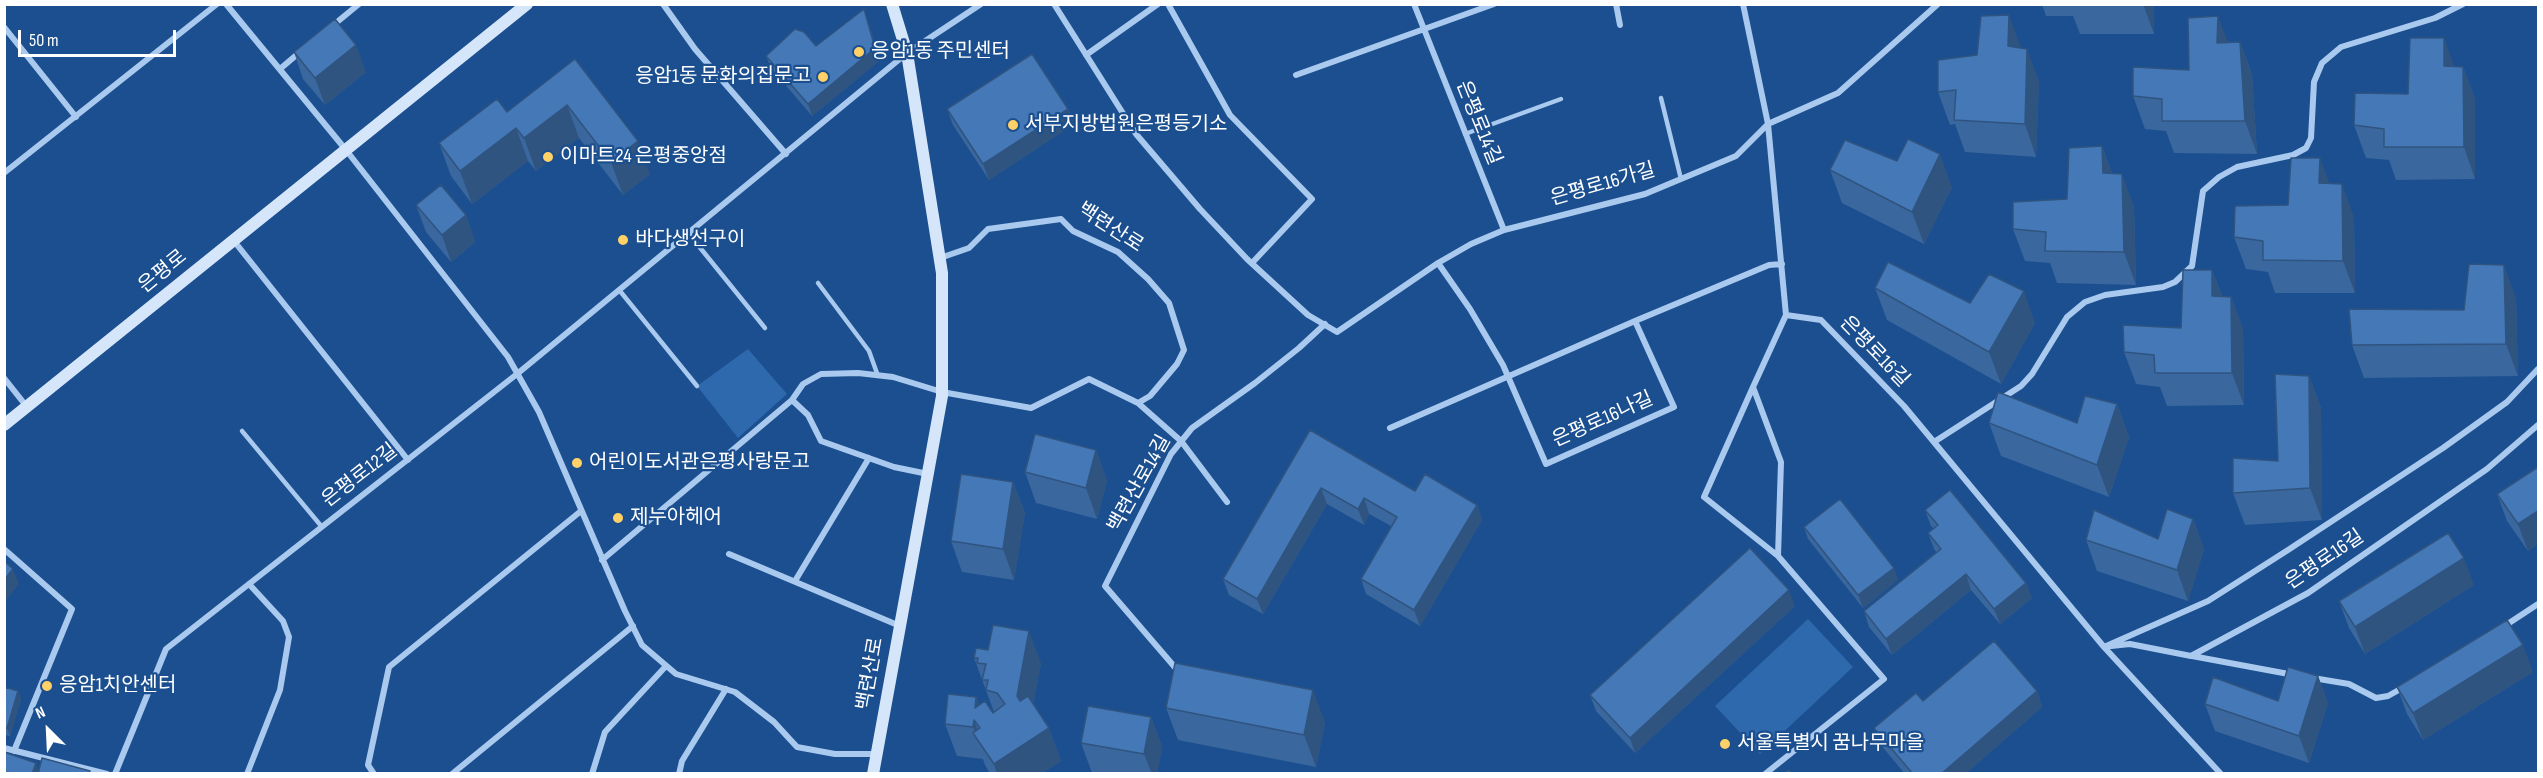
<!DOCTYPE html>
<html>
<head>
<meta charset="utf-8">
<style>
	body { margin:0 }
	#map { position:relative; width:2543px; height:778px; overflow:hidden; background:#1b4f8f; font-family:"Sofia Sans Condensed",sans-serif }
	canvas { display:block }
	.frame { position:absolute; inset:0; border:6px solid #fff; pointer-events:none }
	.north { position:absolute; left:18px; top:700px; width:60px; height:60px; -webkit-text-stroke:4px #1b4f8f; paint-order:stroke; rotate:336deg; font-size:16px; font-weight:700; line-height:24px; text-align:center; color:#fff }
	.north::after { content:''; display:block; margin:auto; width:21px; height:27px; background:#fff; clip-path:polygon(50% 0,100% 100%,50% 72%,0 100%) }
	.scale { position:absolute; left:18px; top:30px; width:158px; height:27px; box-sizing:border-box; border:3px solid #fff; border-top:0; padding-left:8px; font-size:18px; line-height:21px; white-space:nowrap; color:#fff; -webkit-text-stroke:4px #1b4f8f; paint-order:stroke }
</style>
</head>
<body>
<div id="map">
<canvas width="2543" height="778"></canvas>
<div class="frame"></div>
<div class="north">N</div>
<div class="scale">50 m</div>
</div>
<script>
const ctx = document.querySelector('canvas').getContext('2d');
ctx.lineJoin = 'round';
function paint(path, color) {
  ctx.fillStyle = color;
  ctx.fill(path, 'evenodd');
}
function shape(rows) {
  const path = new Path2D();
  for (const r of rows) {
    path.moveTo(r[0], r[1]);
    for (let i = 2; i < r.length; i += 2) path.lineTo(r[i], r[i + 1]);
  }
  return path;
}
function stroke(path, color, width, dash) {
  ctx.strokeStyle = color;
  ctx.lineWidth = width;
  ctx.lineCap = dash ? 'butt' : 'round';
  ctx.setLineDash(dash || []);
  ctx.stroke(path);
}
function drawText(font, color, halo, rows, align = 'center') {
  ctx.font = font + ' "Sofia Sans Condensed","Noto Sans KR",sans-serif';
  ctx.lineWidth = 4.5;
  ctx.setLineDash([]);
  ctx.textBaseline = 'middle';
  ctx.strokeStyle = halo;
  ctx.fillStyle = color;
  for (const [text, x, y, turn = 0] of rows) {
    ctx.save();
    ctx.translate(x, y);
    ctx.rotate((+turn || 0) * Math.PI / 180);
    ctx.textAlign = isNaN(turn) ? turn : align;
    if (halo) ctx.strokeText(text, 0, 0);
    ctx.fillText(text, 0, 0);
    ctx.restore();
  }
}
paint(shape([
	[748,349,787,394,738,438,697,386],
	[1808,619,1853,667,1760,754,1715,706]
]), '#2e69ad');
stroke(shape([
	[1661,98,1681,179],
	[1465,134,1561,99],
	[689,234,765,328],
	[818,283,869,351,878,376],
	[620,291,697,386],
	[242,431,322,527]
]), '#a9c9ee', 4.5);
stroke(shape([
	[226,4,346,150,508,357,539,412,625,611,642,645,676,674,735,692,774,722,797,747,835,754,876,754],
	[663,4,695,49,786,154],
	[1054,4,1136,134,1200,209,1247,259,1308,315,1337,332,1438,263,1471,244,1504,230,1645,194,1736,156,1768,124,1838,93,1938,4],
	[1168,4,1230,115,1312,199,1252,263],
	[1414,4,1504,230],
	[1616,4,1620,25],
	[1743,4,1768,124,1786,315,1821,320,1904,406,2104,647,2221,774],
	[4,27,76,117],
	[331,27,359,4],
	[1086,55,1158,4],
	[280,69,300,52],
	[1296,75,1494,4],
	[4,173,217,4],
	[234,241,408,460],
	[940,258,969,248,988,229,1061,219,1073,231,1118,252,1148,279,1169,303,1184,350,1177,364,1150,396,1138,403],
	[1438,263,1470,309,1503,365,1546,464,1674,407,1635,321],
	[4,378,27,407],
	[1753,387,1704,497,1778,556],
	[792,400,808,415,821,441,894,467,928,474],
	[1390,428,1635,321,1769,265,1782,264],
	[1934,442,2021,386,2032,374,2067,317,2085,302,2105,295,2163,287,2175,282,2192,266,2203,191,2219,177,2237,167,2293,155,2306,148,2311,138,2314,82,2322,63,2341,47,2435,18,2463,4],
	[4,549,72,609,14,751],
	[729,554,900,626],
	[602,560,792,400,803,384,821,374,858,373,893,377,942,392,1031,408,1089,379,1138,403,1181,441,1227,502],
	[795,581,869,458],
	[2503,627,2538,604],
	[2111,646,2130,644,2191,656,2308,593,2487,469,2538,425],
	[2104,647,2208,601,2288,550,2443,448,2507,402,2538,369],
	[2192,656,2294,675],
	[1179,672,1105,586,1171,454,1192,428,1255,383,1299,348,1325,324],
	[2313,678,2349,684,2376,698,2388,696,2404,687],
	[4,748,107,774],
	[115,774,166,649,517,374,907,53,981,4],
	[247,774,280,690,289,637,283,621,249,584],
	[374,774,368,765,389,667,581,511],
	[452,774,633,626],
	[592,774,605,732,666,666],
	[679,774,682,761,726,689],
	[1765,774,1884,679,1778,556,1781,462,1753,387,1786,315]
]), '#a9c9ee', 6);
stroke(shape([
	[4,425,527,4],
	[873,774,942,396,942,273,907,53,892,4]
]), '#d6e6fa', 12);
paint(shape([
	[2042,4,2154,4,2154,34,2080,34,2073,16,2046,16],
	[868,21,880,60,812,116,771,68,766,56,816,46],
	[2228,42,2240,42,2252,74,2257,154,2174,153,2166,131,2145,129,2133,96,2189,70],
	[2021,48,2039,81,2036,157,1965,152,1955,124,1950,125,1938,92],
	[294,52,366,72,325,105,303,79],
	[575,59,650,174,623,195,579,138,536,171,528,161,472,204,451,176,439,143,507,112],
	[2454,66,2463,67,2475,99,2475,179,2396,180,2389,160,2366,158,2354,125],
	[947,109,1068,109,1074,124,989,180,953,125],
	[2102,146,2112,173,2134,206,2136,285,2057,283,2050,263,2025,261,2013,229,2067,199],
	[1830,170,1952,187,1924,244,1842,203],
	[2329,184,2354,217,2355,293,2275,293,2268,272,2246,269,2234,237,2288,205],
	[416,205,466,215,475,242,451,262,426,232],
	[2212,270,2222,296,2231,297,2243,329,2244,405,2167,406,2160,387,2136,384,2124,352,2181,328],
	[1875,288,1970,303,2035,323,2001,384,1887,320],
	[2516,298,2518,376,2364,378,2352,345,2464,310],
	[2309,376,2321,408,2322,520,2245,525,2233,493,2278,461],
	[2117,404,2129,437,2109,497,2001,456,1989,423,2077,423],
	[1310,430,1415,491,1477,505,1482,520,1420,626,1366,594,1361,579,1391,526,1369,514,1364,525,1327,504,1263,614,1229,595,1223,579],
	[1096,450,1107,481,1097,519,1036,503,1025,472],
	[2538,467,2538,544,2528,551,2507,521,2497,494],
	[1013,482,1025,513,1014,580,962,572,951,541],
	[1925,510,2026,583,2032,598,2000,624,1971,590,1892,655,1869,627,1864,611,1936,552,1934,549,1928,533,1934,529,1931,526],
	[2193,519,2204,549,2188,601,2097,571,2086,540,2158,539],
	[1804,527,1898,580,1863,608,1808,539],
	[2474,585,2365,654,2349,628,2339,601],
	[1795,606,1635,753,1596,711,1590,695],
	[974,658,1041,663,1033,705,1049,728,1061,761,1041,774,990,774,985,765,983,759,957,756,945,724,976,697,979,705,993,713,994,712],
	[2533,672,2423,740,2407,714,2397,687],
	[2318,676,2328,703,2309,763,2215,731,2205,704,2278,701],
	[4,687,18,691,21,699,10,736,4,735],
	[2037,691,2042,707,1965,774,1905,774,1880,744,1874,728,1923,701],
	[1166,708,1325,722,1316,767,1178,740],
	[1151,717,1162,747,1157,774,1092,773,1081,743]
]), '#3a679d');
paint(shape([
	[2143,4,2154,4,2154,34],
	[864,9,880,60,812,116,808,104],
	[2009,15,2021,48,2020,79,2008,46],
	[2218,16,2230,48,2217,43],
	[2444,38,2456,71,2444,66],
	[2240,42,2252,74,2257,154,2245,121],
	[356,45,366,72,325,105,315,78],
	[2027,49,2039,81,2036,157,2025,124],
	[2463,67,2475,99,2475,179,2464,147],
	[567,105,579,138,536,171,524,138],
	[1068,109,1074,124,989,180,983,164],
	[516,128,528,161,472,204,460,171],
	[638,141,650,174,623,195,611,162],
	[2102,146,2114,178,2103,173],
	[1940,154,1952,187,1924,244,1912,212],
	[2320,158,2332,190,2319,183],
	[2122,174,2134,206,2136,285,2124,252],
	[2342,184,2354,217,2355,293,2343,261],
	[466,215,475,242,451,262,442,235],
	[2504,265,2516,298,2518,376,2506,344],
	[2212,270,2224,302,2212,296],
	[2024,291,2035,323,2001,384,1989,352],
	[2231,297,2243,329,2244,405,2232,373],
	[2309,376,2321,408,2322,520,2310,488],
	[2117,404,2129,437,2109,497,2097,465],
	[1096,450,1107,481,1097,519,1086,488],
	[1013,482,1025,513,1014,580,1003,549],
	[1321,488,1327,504,1263,614,1257,599],
	[1364,498,1369,514,1364,525,1358,509],
	[1477,505,1482,520,1420,626,1414,610],
	[2538,511,2538,544,2528,551,2518,524],
	[2193,519,2204,549,2188,601,2177,570],
	[2464,558,2474,585,2365,654,2355,627],
	[1894,568,1898,580,1863,608,1858,595],
	[13,569,19,584,4,603,4,580],
	[1966,574,1971,590,1892,655,1886,639],
	[2026,583,2032,598,2000,624,1994,609],
	[1789,590,1795,606,1635,753,1630,738],
	[1029,631,1041,663,1029,728,1017,696],
	[2523,645,2533,672,2423,740,2413,713],
	[2318,676,2328,703,2309,763,2299,736],
	[1313,690,1325,722,1316,767,1304,735],
	[18,691,21,699,10,736,7,728],
	[2037,691,2042,707,1965,774,1941,774],
	[976,697,988,729,975,708],
	[1151,717,1162,747,1157,774,1152,774,1144,754],
	[974,720,985,751,979,741,973,727],
	[1049,728,1061,761,1041,774,997,774,994,764],
	[36,763,39,771,38,774,32,774]
]), '#305480');
const building = shape([
	[864,9,875,48,808,104,766,56,795,29,804,32,816,46,864,9],
	[2009,15,2008,46,2027,49,2025,124,1954,120,1956,90,1938,92,1938,60,1977,55,1981,16,2009,15],
	[2218,16,2217,43,2240,42,2245,121,2162,121,2162,99,2133,96,2133,67,2189,70,2188,18,2218,16],
	[335,19,356,45,315,78,294,52,335,19],
	[2410,38,2444,38,2444,66,2463,67,2464,147,2384,147,2384,129,2354,125,2355,93,2408,94,2410,38],
	[1032,54,1068,109,983,164,947,109,1032,54],
	[575,59,638,141,611,162,567,105,524,138,516,128,460,171,439,143,497,99,507,112,575,59],
	[1908,139,1940,154,1912,212,1830,170,1845,140,1897,161,1908,139],
	[2102,146,2103,173,2122,174,2124,252,2045,251,2046,232,2013,229,2013,202,2067,199,2069,148,2102,146],
	[2291,158,2320,158,2319,183,2342,184,2343,261,2263,260,2263,241,2234,237,2235,206,2288,205,2291,158],
	[441,185,466,215,442,235,416,205,441,185],
	[1888,262,1970,303,1989,274,2024,291,1989,352,1875,288,1888,262],
	[2469,264,2504,265,2506,344,2352,345,2349,309,2464,310,2469,264],
	[2183,270,2212,270,2212,296,2231,297,2232,373,2155,373,2154,355,2124,352,2123,325,2181,328,2183,270],
	[2275,374,2309,376,2310,488,2233,493,2233,458,2278,461,2275,374],
	[1998,392,2077,423,2085,396,2117,404,2097,465,1989,423,1998,392],
	[1310,430,1415,491,1425,474,1477,505,1414,610,1361,579,1397,517,1364,498,1358,509,1321,488,1257,599,1223,579,1310,430],
	[1035,434,1096,450,1086,488,1025,472,1035,434],
	[2538,467,2538,511,2518,524,2497,494,2538,467],
	[961,474,1013,482,1003,549,951,541,961,474],
	[1950,490,2026,583,1994,609,1966,574,1886,639,1864,611,1941,549,1928,533,1938,525,1925,510,1950,490],
	[1840,499,1894,568,1858,595,1804,527,1840,499],
	[2167,509,2193,519,2177,570,2086,540,2094,510,2158,539,2167,509],
	[2448,533,2464,558,2355,627,2339,601,2448,533],
	[1750,548,1789,590,1630,738,1590,695,1750,548],
	[4,561,13,569,4,580,4,561],
	[2507,620,2523,645,2413,713,2397,687,2507,620],
	[993,625,1029,631,1017,696,1020,701,1028,696,1049,728,994,764,973,733,980,728,974,720,973,727,945,724,948,694,976,697,975,708,985,701,993,713,1005,704,997,693,986,690,988,680,982,680,986,664,977,663,978,658,974,658,976,648,988,650,993,625],
	[1994,641,2037,691,1941,774,1913,774,1874,728,1916,693,1923,701,1994,641],
	[1175,663,1313,690,1304,735,1166,708,1175,663],
	[2288,667,2318,676,2299,736,2205,704,2213,677,2278,701,2288,667],
	[4,687,18,691,7,728,4,727,4,687],
	[1088,706,1151,717,1144,754,1081,743,1088,706],
	[4,752,36,763,32,774,4,774,4,752],
	[42,758,90,771,89,774,38,774,42,758],
	[1789,770,1792,774,1784,774,1789,770]
]);
paint(building, '#4478b7');
stroke(building, '#305480', 1.5);
for (const [x, y, r, color] of [
	[859,52,6,"#ffd166"],
	[823,77,6,"#ffd166"],
	[1013,125,6,"#ffd166"],
	[548,157,6,"#ffd166"],
	[623,240,6,"#ffd166"],
	[577,463,6,"#ffd166"],
	[618,518,6,"#ffd166"],
	[47,686,6,"#ffd166"],
	[1725,744,6,"#ffd166"]
]) {
  const dot = new Path2D();
  dot.arc(x, y, r, 0, 2 * Math.PI);
  ctx.fillStyle = color;
  ctx.fill(dot);
  stroke(dot, '#1b4f8f', 2);
}
drawText('20px', '#fff', '#1b4f8f', [
	["응암1동 주민센터",871,52],
	["응암1동 문화의집문고",811,77,"right"],
	["서부지방법원은평등기소",1025,125],
	["이마트24 은평중앙점",560,157],
	["바다생선구이",635,240],
	["어린이도서관은평사랑문고",589,463],
	["제누아헤어",630,518],
	["응암1치안센터",59,686],
	["서울특별시 꿈나무마을",1737,744]
], 'left');
drawText('20px', '#fff', '#1b4f8f', [
	["은평로14길",1478,123,68],
	["은평로16가길",1603,185,-16],
	["백련산로",1110,228,33],
	["은평로",163,272,-39],
	["은평로16길",1874,352,46],
	["은평로16나길",1603,420,-24],
	["은평로12길",360,476,-38],
	["백련산로14길",1140,484,-61],
	["은평로16길",2325,560,-34],
	["백련산로",871,674,-80]
]);
</script>
</body>
</html>
